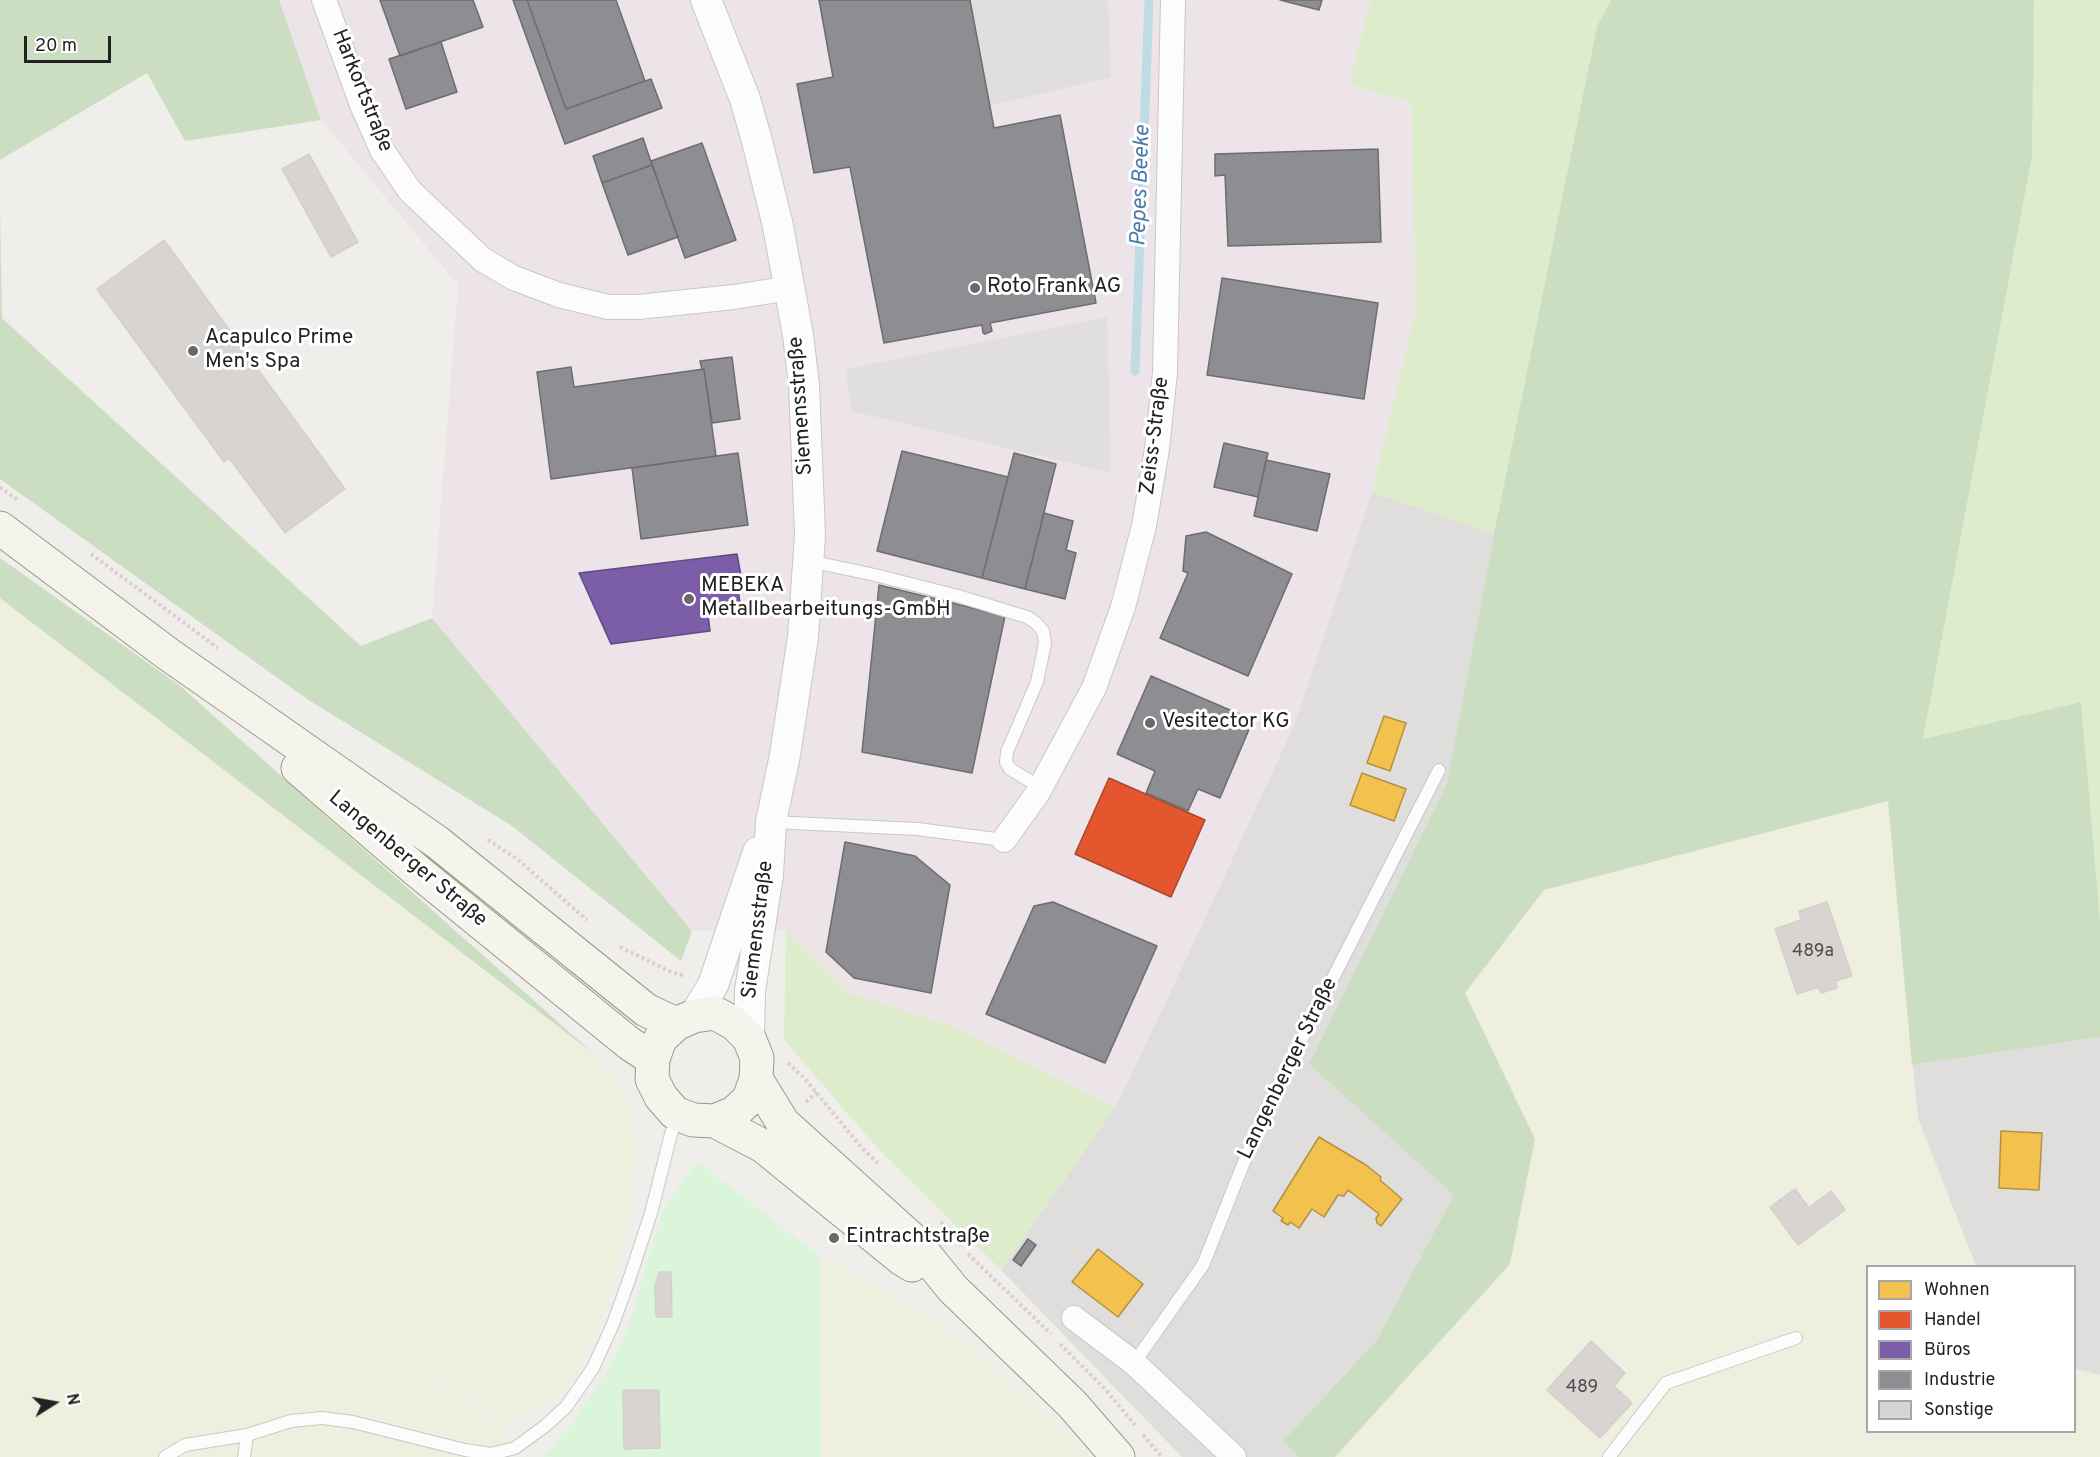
<!DOCTYPE html>
<html>
<head>
<meta charset="utf-8">
<style>
	body { margin:0 }
	#map { position:relative; width:2100px; height:1457px; overflow:hidden; background:#f0eeeb; font-family:Overpass,sans-serif }
	canvas { display:block }
	.legend { position:absolute; left:1866px; top:1265px; width:210px; height:168px; box-sizing:border-box; background:#fff; border:2px solid #a7a7a7; margin:0; padding:8px 10px; list-style:none; font-size:18px; color:#222 }
	.legend li { display:flex; align-items:center; gap:12px; height:30px }
	.legend b { width:30px; border:2px solid #a7a7a7 }
	.north { position:absolute; left:24px; top:1373px; width:60px; height:60px; -webkit-text-stroke:4px #fff; paint-order:stroke; rotate:79deg; font-size:16px; font-weight:700; line-height:24px; text-align:center; color:#222 }
	.north::after { content:''; display:block; margin:auto; width:21px; height:27px; background:#222; clip-path:polygon(50% 0,100% 100%,50% 72%,0 100%) }
	.scale { position:absolute; left:24px; top:36px; width:87px; height:27px; box-sizing:border-box; border:3px solid #222; border-top:0; padding-left:8px; font-size:18px; line-height:21px; white-space:nowrap; color:#222; -webkit-text-stroke:4px #fff; paint-order:stroke }
</style>
</head>
<body>
<div id="map">
<canvas width="2100" height="1457"></canvas>
<ul class="legend">
<li><b style="height:16px;background:#f2c14e"></b>Wohnen</li>
<li><b style="height:16px;background:#e4572e"></b>Handel</li>
<li><b style="height:16px;background:#7b5ea7"></b>Büros</li>
<li><b style="height:16px;background:#8d8d92"></b>Industrie</li>
<li><b style="height:16px;background:#d7d4d2"></b>Sonstige</li>
</ul>
<div class="north">N</div>
<div class="scale">20 m</div>
</div>
<script>
const ctx = document.querySelector('canvas').getContext('2d');
ctx.lineJoin = 'round';
function paint(path, color) {
  ctx.fillStyle = color;
  ctx.fill(path, 'evenodd');
}
function shape(rows) {
  const path = new Path2D();
  for (const r of rows) {
    path.moveTo(r[0], r[1]);
    for (let i = 2; i < r.length; i += 2) path.lineTo(r[i], r[i + 1]);
  }
  return path;
}
function stroke(path, color, width, dash) {
  ctx.strokeStyle = color;
  ctx.lineWidth = width;
  ctx.lineCap = dash ? 'butt' : 'round';
  ctx.setLineDash(dash || []);
  ctx.stroke(path);
}
function drawText(font, color, halo, rows, align = 'center') {
  ctx.font = font + ' Overpass,sans-serif';
  ctx.lineWidth = 6;
  ctx.setLineDash([]);
  ctx.textBaseline = 'middle';
  ctx.strokeStyle = halo;
  ctx.fillStyle = color;
  for (const [text, x, y, turn = 0] of rows) {
    ctx.save();
    ctx.translate(x, y);
    ctx.rotate((+turn || 0) * Math.PI / 180);
    ctx.textAlign = isNaN(turn) ? turn : align;
    if (halo) ctx.strokeText(text, 0, 0);
    ctx.fillText(text, 0, 0);
    ctx.restore();
  }
}
paint(shape([
	[1372,492,1494,534,1447,783,1309,1064,1455,1194,1376,1341,1283,1441,1298,1457,1182,1457,1001,1270,1115,1107,1164,1006,1295,723],
	[2100,1037,2100,1375,2075,1369,2074,1266,1976,1266,1918,1119,1912,1065]
]), '#dfdedc');
paint(shape([
	[279,0,1371,0,1349,84,1411,103,1416,309,1372,492,1295,723,1164,1006,1115,1107,950,1025,849,993,786,930,692,931,432,618,458,285,321,120]
]), '#ede4e9');
paint(shape([
	[0,598,594,1054,632,1101,637,1151,631,1218,602,1322,561,1398,508,1423,351,1324,160,1170,24,1304,161,1173,351,1327,505,1426,506,1457,0,1457,0,1368,47,1326,0,1366],
	[1889,801,1918,1119,1976,1266,1868,1266,1868,1432,2074,1432,2075,1369,2100,1375,2100,1457,1923,1457,1920,1454,1916,1457,1335,1457,1510,1264,1535,1139,1465,993,1544,890],
	[823,1258,935,1317,1092,1457,825,1457]
]), '#efefdf');
paint(shape([
	[1371,0,1611,0,1597,26,1494,534,1372,492,1416,309,1411,103,1349,84],
	[2034,0,2100,0,2100,920,2081,702,1923,739,2032,156],
	[786,930,849,993,950,1025,1115,1107,1001,1270,881,1152,784,1040]
]), '#ddeccb');
paint(shape([
	[0,0,279,0,321,120,185,141,147,73,0,160],
	[1611,0,2034,0,2032,156,1923,739,2081,702,2100,920,2100,1037,1912,1065,1888,801,1544,890,1465,993,1535,1139,1510,1264,1335,1457,1298,1457,1283,1441,1376,1341,1454,1195,1309,1064,1447,783,1494,534,1597,26],
	[0,204,2,318,361,646,432,618,692,931,681,961,512,826,307,699,0,479],
	[0,558,179,685,594,1054,0,598]
]), '#cbdec1');
paint(shape([
	[697,1161,820,1256,821,1457,544,1457,572,1423,612,1363,629,1324,662,1212]
]), '#daf5da');
paint(shape([
	[970,0,1108,0,1111,77,990,106],
	[1107,317,1111,473,851,411,846,369]
]), '#e0dfde');
const homes = shape([
	[1384,716,1406,723,1390,771,1367,763,1384,716],
	[1362,773,1406,789,1394,821,1350,805,1362,773],
	[2001,1131,2042,1133,2039,1190,1999,1188,2001,1131],
	[1319,1137,1366,1165,1381,1177,1380,1180,1402,1199,1381,1226,1377,1223,1376,1218,1379,1214,1348,1190,1344,1196,1338,1195,1324,1217,1312,1209,1299,1228,1290,1222,1288,1225,1281,1221,1283,1218,1273,1211,1319,1137],
	[1098,1249,1143,1284,1118,1317,1072,1282,1098,1249]
]);
paint(homes, '#f2c14e');
stroke(homes, '#b49141', 1.5);
const shops = shape([
	[1109,778,1205,820,1171,897,1075,854,1109,778]
]);
paint(shops, '#e4572e');
stroke(shops, '#aa472a', 1.5);
const offices = shape([
	[737,554,742,581,737,582,741,610,708,614,710,631,611,644,579,573,737,554]
]);
paint(offices, '#7b5ea7');
stroke(offices, '#604c7f', 1.5);
const industry = shape([
	[380,0,473,0,483,27,400,56,380,0],
	[513,0,527,0,566,109,651,79,662,108,565,144,513,0],
	[527,0,616,0,645,81,566,109,527,0],
	[819,0,970,0,994,128,1060,115,1096,303,990,323,992,331,985,334,983,333,982,325,884,343,850,167,814,173,797,84,833,77,819,0],
	[1280,0,1322,0,1319,10,1280,0],
	[441,42,457,92,406,109,389,59,441,42],
	[643,138,652,165,602,183,593,156,643,138],
	[702,143,736,240,685,258,651,161,702,143],
	[1378,149,1381,242,1228,246,1225,175,1215,176,1215,154,1378,149],
	[652,165,678,237,628,255,602,183,652,165],
	[1222,278,1378,303,1364,399,1207,375,1222,278],
	[732,357,740,419,712,423,704,369,702,370,700,361,732,357],
	[571,367,574,387,704,369,716,456,551,479,537,372,571,367],
	[1224,443,1268,453,1258,497,1214,487,1224,443],
	[902,451,1008,477,982,578,877,551,902,451],
	[738,453,748,525,641,539,632,468,738,453],
	[1014,453,1056,464,1025,589,982,578,1014,453],
	[1266,460,1330,474,1317,531,1254,516,1266,460],
	[1044,513,1073,521,1066,550,1076,553,1065,599,1025,589,1044,513],
	[1206,532,1292,574,1248,676,1160,638,1188,573,1183,571,1186,536,1206,532],
	[879,585,1005,616,972,773,862,752,879,585],
	[1151,676,1253,720,1220,798,1198,789,1188,811,1146,793,1155,771,1117,754,1151,676],
	[845,842,915,856,950,885,931,993,854,978,826,952,845,842],
	[1053,902,1157,946,1105,1063,986,1014,1034,906,1053,902],
	[1028,1239,1036,1245,1021,1266,1013,1260,1028,1239]
]);
paint(industry, '#8d8d92');
stroke(industry, '#6d6d70', 1.5);
stroke(shape([
	[1135,371,1149,0]
]), '#bfdbe3', 9);
const building = shape([
	[309,154,358,242,331,257,282,169,309,154],
	[164,240,345,489,285,533,229,458,224,462,97,289,164,240],
	[1827,902,1852,976,1835,981,1837,988,1821,993,1819,987,1797,994,1775,929,1801,920,1799,911,1827,902],
	[1795,1189,1809,1208,1831,1191,1845,1210,1798,1245,1770,1207,1795,1189],
	[659,1272,671,1272,672,1317,656,1317,655,1286,659,1272],
	[1591,1341,1625,1373,1614,1386,1632,1403,1600,1438,1547,1390,1591,1341],
	[623,1390,659,1390,660,1448,624,1449,623,1390]
]);
paint(building, '#d7d4d2');
stroke(building, '#d3d0cc', 1.5);
const service = shape([
	[809,561,875,575,958,596,1027,617,1036,623,1043,631,1045,643,1037,682,1007,752,1006,762,1010,769,1040,787],
	[772,822,917,829,1004,840],
	[1134,1363,1203,1265,1262,1117,1439,770],
	[165,1457,185,1445,247,1435,291,1421,322,1418,353,1422,465,1450,491,1454,515,1448,545,1426,566,1407,593,1368,613,1324,630,1277,651,1213,671,1134,678,1116],
	[244,1457,247,1435],
	[1609,1457,1666,1383,1796,1338]
]);
const minor = shape([
	[324,0,362,105,382,150,410,191,483,260,514,278,559,295,608,307,638,307,734,297,790,288],
	[1004,840,1037,794,1094,688,1123,607,1144,526,1157,449,1165,372,1173,0],
	[1074,1318,1134,1363,1234,1457]
]);
const tertiary = shape([
	[706,0,745,99,757,141,778,226,798,335,804,385,810,535,803,637,785,755,771,822,768,875,750,991,749,1038],
	[694,1016,713,985,758,852]
]);
const secondary = shape([
	[0,528,168,654,437,842,646,1010,676,1024],
	[298,768,416,870,630,1044,653,1059],
	[715,1013,735,1024,749,1038,757,1058,756,1079,749,1099,734,1113,715,1121,693,1120,675,1113,661,1097,652,1079,653,1059,660,1039,676,1024,694,1016,715,1013],
	[756,1079,783,1123,914,1241,953,1289,1072,1404,1118,1457],
	[715,1121,763,1146,902,1259,912,1265]
]);
stroke(service, '#c9c8c7', 14);
stroke(minor, '#c9c8c7', 26);
stroke(tertiary, '#c9c8c7', 32);
stroke(secondary, '#999a82', 35);
stroke(shape([
	[0,487,18,500],
	[91,554,218,648],
	[488,840,517,859,587,920],
	[620,947,669,971,685,976],
	[788,1063,805,1079,862,1148,879,1164],
	[806,1102,817,1092],
	[941,1222,949,1228,961,1246],
	[968,1254,1051,1334],
	[1060,1344,1105,1389,1135,1425],
	[1143,1435,1162,1457]
]), '#dccecd', 4, [3, 3]);
stroke(service, '#fdfcfc', 12);
stroke(minor, '#fdfcfc', 24);
stroke(tertiary, '#fdfcfc', 30);
stroke(secondary, '#f4f4ed', 33);
for (const [x, y, r, color] of [
	[975,288,6,"#6a6968"],
	[193,351,6,"#6a6968"],
	[689,599,6,"#6a6968"],
	[1150,723,6,"#6a6968"],
	[834,1238,6,"#6a6968"]
]) {
  const dot = new Path2D();
  dot.arc(x, y, r, 0, 2 * Math.PI);
  ctx.fillStyle = color;
  ctx.fill(dot);
  stroke(dot, '#fff', 2);
}
drawText('18px', '#4f4e4e', null, [
	["489a",1813,952],
	["489",1582,1388]
]);
drawText('21px', '#222', '#fff', [
	["Harkortstraße",361,91,68],
	["Siemensstraße",802,406,-94],
	["Zeiss-Straße",1156,436,-83],
	["Langenberger Straße",407,860,40],
	["Siemensstraße",759,930,-83],
	["Langenberger Straße",1289,1069,-64]
]);
drawText('21px', '#222', '#fff', [
	["Roto Frank AG",987,288],
	["Acapulco Prime",205,339],
	["Men's Spa",205,363],
	["MEBEKA",701,587],
	["Metallbearbeitungs-GmbH",701,611],
	["Vesitector KG",1162,723],
	["Eintrachtstraße",846,1238]
], 'left');
drawText('italic 22px', '#4a7aab', '#fff', [
	["Pepes Beeke",1142,186,-88]
]);
</script>
</body>
</html>
